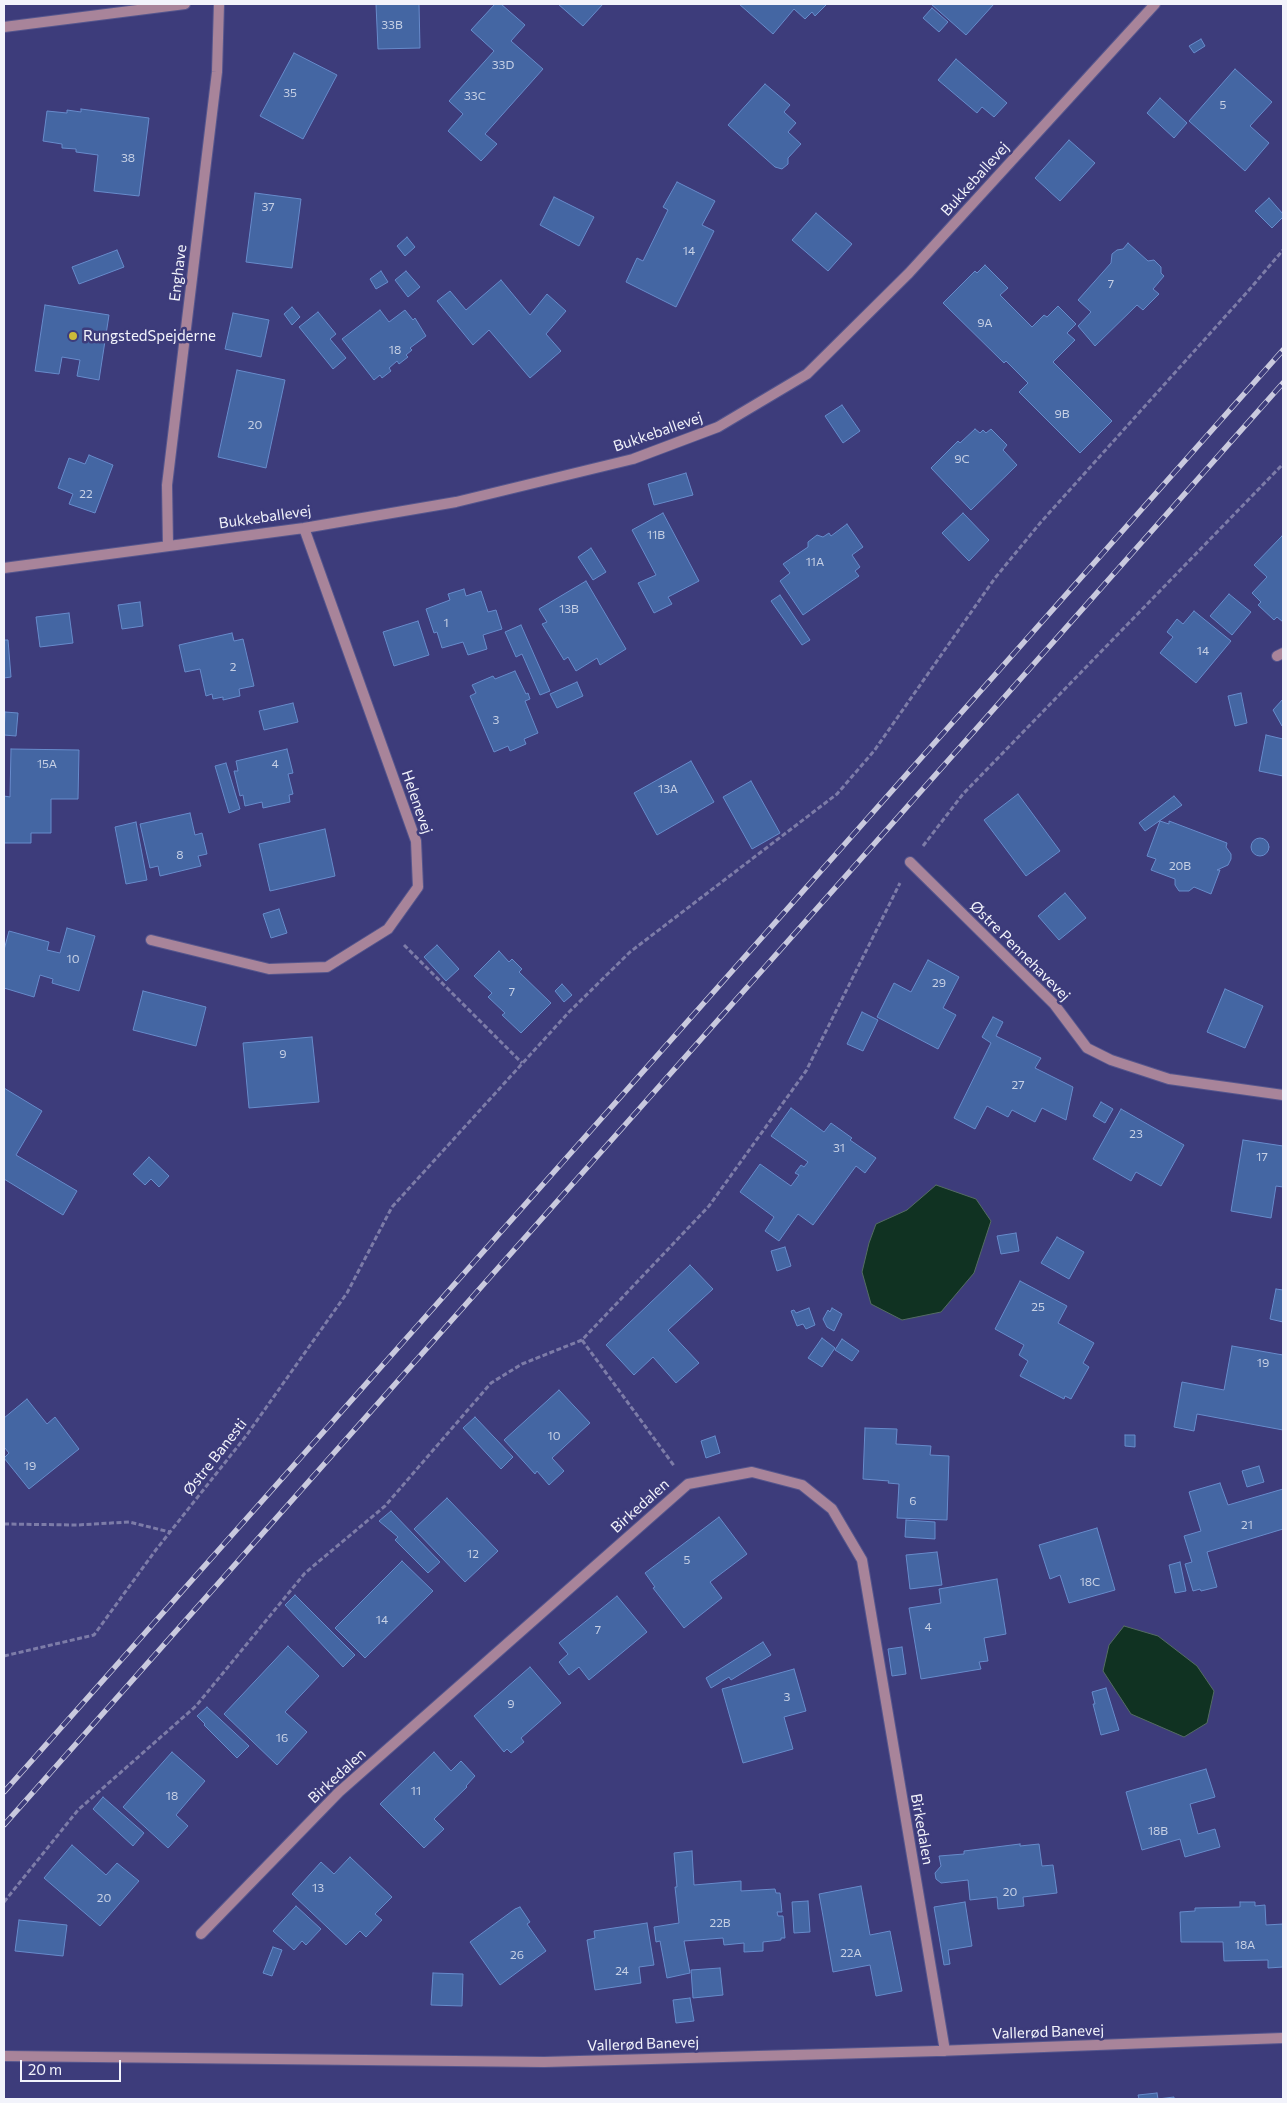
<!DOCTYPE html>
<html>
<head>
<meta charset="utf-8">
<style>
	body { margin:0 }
	#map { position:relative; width:1287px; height:2103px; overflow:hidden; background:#3d3c7b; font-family:Commissioner,sans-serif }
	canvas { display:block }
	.frame { position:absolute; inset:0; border:5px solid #f2f3fb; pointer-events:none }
	.scale { position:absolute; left:20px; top:2060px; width:101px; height:22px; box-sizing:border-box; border:2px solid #f2f3fb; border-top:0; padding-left:6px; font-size:15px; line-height:18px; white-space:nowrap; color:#f2f3fb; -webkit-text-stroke:4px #3d3c7b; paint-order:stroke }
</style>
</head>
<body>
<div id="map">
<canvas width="1287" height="2103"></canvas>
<div class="frame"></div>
<div class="scale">20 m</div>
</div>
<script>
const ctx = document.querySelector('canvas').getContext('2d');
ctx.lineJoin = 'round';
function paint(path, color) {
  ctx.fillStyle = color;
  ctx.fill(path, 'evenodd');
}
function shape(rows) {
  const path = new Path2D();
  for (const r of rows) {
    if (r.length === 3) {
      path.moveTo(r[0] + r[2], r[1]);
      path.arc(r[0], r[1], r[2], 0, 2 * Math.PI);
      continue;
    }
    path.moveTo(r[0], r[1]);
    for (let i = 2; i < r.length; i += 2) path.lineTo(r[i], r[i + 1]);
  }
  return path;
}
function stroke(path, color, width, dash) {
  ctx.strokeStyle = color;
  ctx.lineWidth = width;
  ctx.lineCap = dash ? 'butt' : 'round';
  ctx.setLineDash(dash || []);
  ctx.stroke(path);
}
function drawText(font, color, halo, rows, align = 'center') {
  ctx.font = font + ' Commissioner,sans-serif';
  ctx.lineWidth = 5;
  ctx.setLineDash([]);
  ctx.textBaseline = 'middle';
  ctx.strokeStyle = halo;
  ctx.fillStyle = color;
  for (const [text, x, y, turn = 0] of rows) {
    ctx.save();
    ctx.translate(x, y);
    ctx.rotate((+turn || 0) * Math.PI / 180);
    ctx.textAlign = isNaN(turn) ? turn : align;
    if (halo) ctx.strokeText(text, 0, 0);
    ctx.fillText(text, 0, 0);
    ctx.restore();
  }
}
const water = shape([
	[936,1185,976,1199,991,1221,974,1273,941,1312,902,1320,871,1304,862,1272,869,1243,876,1224,907,1210,936,1185],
	[1124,1626,1158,1636,1197,1666,1214,1691,1207,1723,1184,1737,1131,1714,1103,1671,1109,1645,1124,1626]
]);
paint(water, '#103222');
stroke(water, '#546c63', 1);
const building = shape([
	[376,4,419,4,420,48,378,49,376,4],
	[495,4,501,4,525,25,511,41,543,69,485,134,497,144,481,161,448,131,463,114,449,101,494,51,471,30,495,4],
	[558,4,603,4,583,26,558,4],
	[739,4,827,4,815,16,812,12,805,19,794,9,773,34,739,4],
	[931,4,994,4,966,35,931,4],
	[932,8,948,22,939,32,923,18,932,8],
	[1201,39,1205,46,1194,53,1189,46,1201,39],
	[294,53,337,75,303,139,260,116,294,53],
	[956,59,1007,103,994,117,982,107,977,113,938,80,956,59],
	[1235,69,1272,102,1250,126,1269,143,1245,171,1189,121,1235,69],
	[765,84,790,105,784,112,796,123,788,132,801,144,788,158,788,164,782,169,775,167,728,125,765,84],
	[1160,98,1187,123,1174,138,1147,113,1160,98],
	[81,109,149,118,139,196,94,191,98,155,76,152,76,149,62,148,62,144,43,141,47,111,67,113,67,110,81,112,81,109],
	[1069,140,1095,163,1060,201,1035,178,1069,140],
	[677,182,715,201,702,225,714,231,676,307,626,282,637,258,643,261,668,210,663,207,677,182],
	[255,193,301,199,292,268,246,262,255,193],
	[554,197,594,217,579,246,540,225,554,197],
	[1269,198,1283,214,1283,217,1272,228,1255,211,1269,198],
	[816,213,852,244,828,271,792,240,816,213],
	[407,237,415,247,405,256,397,246,407,237],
	[1128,243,1148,261,1154,260,1161,267,1161,273,1164,276,1153,289,1159,294,1143,310,1137,305,1095,346,1078,326,1091,312,1078,300,1111,263,1112,254,1117,250,1123,249,1128,243],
	[117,250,124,267,79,284,72,267,117,250],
	[985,265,1008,288,1000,295,1032,327,1044,315,1047,317,1058,306,1076,324,1067,333,1075,340,1053,362,1112,421,1080,453,1019,392,1028,383,1006,361,1004,363,943,303,975,271,977,273,985,265],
	[381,271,388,282,376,289,370,279,381,271],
	[406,271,420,287,408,297,395,280,406,271],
	[501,280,530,315,547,294,566,311,546,334,561,351,530,378,489,330,473,345,437,301,450,291,466,310,501,280],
	[45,305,109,315,99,380,77,376,80,360,62,357,59,374,35,371,45,305],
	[292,307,300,317,292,325,284,314,292,307],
	[380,310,389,322,405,310,413,320,415,318,426,336,410,348,412,350,406,355,408,357,399,364,397,361,389,368,391,371,382,378,380,375,374,380,342,339,380,310],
	[318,312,336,334,330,339,346,358,333,369,299,327,318,312],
	[233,313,269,320,261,357,225,349,233,313],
	[237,370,285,380,266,468,218,457,237,370],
	[842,405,860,431,843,443,825,416,842,405],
	[975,429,980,433,983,430,986,433,991,429,1007,445,1003,450,1017,465,971,510,931,468,958,441,960,443,975,429],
	[89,455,113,465,95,513,69,504,73,494,58,488,69,458,85,464,89,455],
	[686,473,693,495,654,505,648,484,686,473],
	[663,513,699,581,668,597,672,604,654,613,638,583,656,575,632,530,663,513],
	[963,513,989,540,969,561,942,533,963,513],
	[847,524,863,547,852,555,860,567,855,571,859,576,803,615,780,581,790,573,783,564,808,547,808,542,817,535,823,537,829,533,831,536,847,524],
	[1282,536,1283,538,1283,622,1277,617,1274,620,1258,605,1261,602,1252,593,1267,577,1254,565,1282,536],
	[591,548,606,572,593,580,578,557,591,548],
	[586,581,626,649,600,665,597,658,576,671,568,657,564,660,542,624,547,622,539,609,586,581],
	[464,589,466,596,481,591,488,612,496,610,502,629,483,635,487,649,468,655,463,642,442,648,437,632,434,633,426,609,450,600,448,594,464,589],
	[1229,594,1251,612,1232,635,1210,616,1229,594],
	[780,595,810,640,802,645,771,601,780,595],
	[140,602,143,626,122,629,118,605,140,602],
	[1194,611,1231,641,1196,683,1160,653,1173,637,1167,632,1177,619,1183,624,1194,611],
	[69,613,73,643,40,647,36,617,69,613],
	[418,621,429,655,394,666,383,632,418,621],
	[521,625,550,691,540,695,522,654,516,657,505,632,521,625],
	[232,633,234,641,243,639,254,686,239,689,240,696,223,700,223,697,213,699,212,694,206,696,200,669,185,672,179,645,232,633],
	[4,640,8,640,11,677,4,678,4,640],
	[515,671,526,694,528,693,530,699,525,701,538,733,524,739,526,744,510,751,508,746,494,752,470,696,476,693,472,685,493,676,495,679,515,671],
	[577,682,583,696,557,708,550,694,577,682],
	[1241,693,1247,723,1235,726,1228,696,1241,693],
	[1283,699,1283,725,1282,726,1273,710,1283,699],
	[293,703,298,722,264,730,259,711,293,703],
	[5,712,18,713,16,736,4,735,5,712],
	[1266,735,1283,739,1283,776,1259,771,1266,735],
	[11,749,79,750,78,799,51,799,51,833,31,833,31,843,4,843,4,796,10,797,11,749],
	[287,749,293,773,288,774,293,794,289,795,290,802,263,808,262,802,245,806,243,795,240,796,234,771,238,771,236,761,287,749],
	[691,761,714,802,657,835,634,793,691,761],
	[226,763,240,809,229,813,215,766,226,763],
	[751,781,780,833,752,849,723,797,751,781],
	[1018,794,1060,851,1026,876,984,820,1018,794],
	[1174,796,1182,805,1145,831,1139,823,1174,796],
	[190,813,195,835,202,833,207,854,198,856,201,866,160,876,158,866,150,868,140,824,190,813],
	[1160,821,1169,824,1169,821,1227,843,1226,847,1231,854,1231,859,1228,865,1217,870,1220,870,1211,894,1194,887,1189,891,1179,891,1175,885,1175,879,1151,870,1156,859,1147,856,1160,821],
	[136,822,147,880,126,884,115,827,136,822],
	[325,829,335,876,270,891,259,844,325,829],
	[1260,847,9],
	[1065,893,1086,918,1059,940,1038,916,1065,893],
	[279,909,287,933,271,938,263,914,279,909],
	[67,928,95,936,79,991,52,983,53,979,40,975,34,997,4,988,4,950,9,931,49,942,47,950,60,953,67,928],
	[437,945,459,969,446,981,424,957,437,945],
	[499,951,509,962,512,959,522,969,519,972,551,1003,521,1033,502,1015,505,1013,488,997,492,993,474,976,499,951],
	[928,960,959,977,943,1008,956,1015,938,1049,877,1017,894,983,911,992,928,960],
	[562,984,572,995,564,1002,555,991,562,984],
	[1225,989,1263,1006,1245,1048,1207,1032,1225,989],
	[143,991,206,1007,196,1046,133,1030,143,991],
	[862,1012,878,1020,863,1051,847,1044,862,1012],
	[993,1017,1003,1022,996,1036,1041,1058,1035,1068,1073,1087,1066,1120,1042,1108,1035,1122,1012,1110,1008,1117,987,1106,975,1129,954,1118,991,1043,982,1037,993,1017],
	[312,1037,319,1102,249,1108,243,1043,312,1037],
	[4,1088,42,1111,16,1155,77,1191,63,1215,4,1179,4,1088],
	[1101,1102,1113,1109,1105,1123,1093,1116,1101,1102],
	[791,1108,824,1132,831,1123,852,1138,850,1140,876,1158,865,1173,856,1166,813,1225,798,1214,779,1241,765,1231,774,1217,740,1192,760,1164,791,1186,799,1175,795,1173,801,1165,804,1167,808,1162,771,1136,791,1108],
	[1121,1109,1184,1145,1161,1186,1136,1172,1131,1181,1093,1159,1121,1109],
	[1243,1140,1283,1146,1283,1187,1276,1186,1271,1218,1231,1211,1243,1140],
	[149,1157,169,1176,159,1187,151,1179,145,1185,133,1174,149,1157],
	[1016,1233,1019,1251,1001,1254,997,1236,1016,1233],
	[1057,1237,1084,1252,1069,1279,1041,1263,1057,1237],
	[785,1247,791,1266,777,1271,771,1251,785,1247],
	[690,1265,713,1289,668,1330,699,1363,676,1383,653,1357,634,1375,606,1345,690,1265],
	[1020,1281,1067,1306,1058,1323,1094,1343,1083,1363,1089,1367,1071,1399,1065,1396,1064,1399,1020,1376,1028,1361,1019,1355,1024,1345,995,1329,1020,1281],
	[1276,1289,1283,1290,1283,1322,1270,1319,1276,1289],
	[809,1308,815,1325,806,1329,803,1324,797,1326,791,1311,794,1310,796,1313,809,1308],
	[832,1308,842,1314,834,1331,827,1327,823,1319,828,1310,830,1312,832,1308],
	[822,1338,835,1348,822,1367,808,1358,822,1338],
	[842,1339,859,1351,852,1361,835,1350,842,1339],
	[1232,1346,1283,1355,1283,1430,1197,1414,1194,1431,1174,1427,1182,1382,1224,1390,1232,1346],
	[559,1390,590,1423,552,1458,564,1471,549,1485,537,1471,535,1474,504,1440,559,1390],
	[27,1399,47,1424,55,1417,79,1449,29,1489,4,1458,9,1453,4,1447,4,1418,27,1399],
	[475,1417,513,1457,501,1469,463,1428,475,1417],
	[865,1428,897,1429,896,1444,931,1446,930,1455,949,1456,947,1520,897,1518,899,1484,888,1483,889,1481,863,1479,865,1428],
	[1125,1435,1135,1435,1135,1447,1125,1446,1125,1435],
	[715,1436,720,1453,706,1458,701,1441,715,1436],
	[1259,1466,1264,1482,1247,1487,1242,1471,1259,1466],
	[1220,1483,1228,1505,1283,1489,1283,1529,1207,1552,1217,1587,1201,1591,1200,1589,1193,1591,1185,1564,1192,1562,1184,1536,1201,1531,1189,1492,1220,1483],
	[447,1498,498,1551,465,1582,414,1529,447,1498],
	[391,1511,440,1562,428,1573,395,1540,398,1537,379,1521,391,1511],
	[719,1517,747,1554,710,1582,722,1598,684,1628,653,1588,655,1587,645,1573,719,1517],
	[906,1520,935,1522,935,1539,905,1537,906,1520],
	[1097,1528,1115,1590,1069,1603,1060,1575,1050,1579,1039,1545,1097,1528],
	[937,1552,942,1585,910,1589,906,1555,937,1552],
	[402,1561,433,1591,365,1658,335,1628,402,1561],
	[1180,1562,1186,1591,1175,1593,1169,1565,1180,1562],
	[997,1579,1006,1634,984,1638,988,1661,979,1662,981,1669,921,1679,909,1608,941,1603,939,1589,997,1579],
	[295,1595,355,1655,343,1667,285,1605,295,1595],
	[617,1596,647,1632,589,1680,579,1667,569,1675,559,1662,568,1654,559,1643,617,1596],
	[763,1642,771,1655,731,1680,729,1677,711,1688,706,1678,763,1642],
	[288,1646,319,1676,285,1712,307,1732,277,1765,224,1714,288,1646],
	[902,1647,906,1674,892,1676,888,1649,902,1647],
	[530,1667,561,1703,521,1738,524,1742,511,1753,507,1749,504,1752,474,1716,530,1667],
	[794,1669,806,1711,784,1717,793,1749,743,1763,722,1689,794,1669],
	[1106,1688,1119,1730,1101,1735,1093,1704,1095,1704,1092,1692,1106,1688],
	[207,1707,249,1746,237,1758,204,1725,205,1724,197,1716,207,1707],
	[172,1752,205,1781,176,1815,188,1826,168,1848,123,1807,172,1752],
	[434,1752,451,1771,461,1761,475,1776,466,1786,467,1787,434,1819,444,1829,424,1848,380,1804,434,1752],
	[1206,1769,1215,1797,1190,1804,1198,1834,1215,1829,1220,1847,1185,1857,1180,1839,1142,1850,1126,1792,1206,1769],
	[103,1797,144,1833,133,1846,93,1809,103,1797],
	[1020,1844,1020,1846,1039,1844,1042,1866,1053,1865,1057,1893,1023,1897,1024,1906,998,1909,997,1897,970,1900,968,1880,941,1883,936,1879,935,1873,941,1866,939,1856,964,1854,964,1851,1020,1844],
	[72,1845,106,1875,117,1863,139,1881,100,1926,44,1878,72,1845],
	[692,1851,694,1885,741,1881,741,1891,775,1889,776,1893,780,1893,782,1912,777,1912,778,1916,783,1916,785,1938,781,1938,781,1940,763,1942,763,1951,744,1952,744,1943,724,1945,723,1938,684,1941,690,1973,667,1978,660,1941,656,1942,654,1927,679,1923,675,1887,677,1887,674,1853,692,1851],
	[350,1857,392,1897,375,1914,382,1920,366,1937,360,1931,346,1945,292,1894,321,1862,334,1874,350,1857],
	[861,1886,870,1935,890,1931,902,1991,876,1996,870,1965,833,1972,819,1894,861,1886],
	[808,1901,810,1932,794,1933,792,1902,808,1901],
	[965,1902,972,1946,948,1950,950,1964,944,1965,934,1907,965,1902],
	[1240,1902,1255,1902,1255,1906,1265,1905,1266,1925,1283,1924,1283,1967,1268,1968,1268,1960,1224,1961,1223,1942,1181,1942,1180,1912,1195,1911,1195,1908,1240,1907,1240,1902],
	[296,1906,321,1929,306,1945,302,1941,294,1950,273,1931,296,1906],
	[520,1907,530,1922,527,1924,546,1951,500,1985,470,1942,515,1909,520,1907],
	[19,1920,67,1925,63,1956,15,1951,19,1920],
	[647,1923,654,1965,639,1967,641,1983,595,1990,587,1940,595,1938,594,1931,647,1923],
	[273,1947,282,1950,272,1976,263,1973,273,1947],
	[720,1968,723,1995,693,1998,691,1970,720,1968],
	[433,1973,463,1974,462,2006,431,2005,433,1973],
	[690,1998,694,2021,676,2023,673,2000,690,1998],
	[1157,2093,1158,2099,1174,2097,1174,2099,1139,2099,1138,2095,1157,2093]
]);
paint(building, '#4466a3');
stroke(building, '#678bcb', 1);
const lane = shape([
	[4,27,185,4]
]);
const street = shape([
	[168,545,167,485,217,72,219,4],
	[4,568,304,528,456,502,633,459,718,427,807,374,909,273,1155,4],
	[1277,656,1283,653],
	[910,862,1054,1004,1087,1048,1111,1060,1169,1079,1283,1095],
	[151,940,269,969,327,967,388,929,418,887,416,841,304,528],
	[201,1934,339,1792,688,1484,752,1472,802,1485,832,1509,862,1560,945,2051],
	[4,2056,544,2062,937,2051,1283,2038]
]);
stroke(lane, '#56568d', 12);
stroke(street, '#56568d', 12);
stroke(shape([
	[923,846,963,794,1283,464],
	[404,945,522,1063],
	[582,1340,675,1467],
	[4,1524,77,1525,129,1522,170,1532],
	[4,1656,94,1635,155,1551,246,1436,347,1293,392,1207,569,1012,630,952,837,794,874,751,995,578,1041,522,1249,290,1283,250],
	[4,1902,78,1810,196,1706,305,1573,385,1506,491,1383,522,1364,582,1340,709,1206,806,1071,900,883]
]), '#7d7ca8', 3, [5, 2.5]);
stroke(lane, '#a8849a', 10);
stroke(street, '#a8849a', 10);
const rail = shape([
	[4,1792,1283,350],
	[4,1825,1283,383]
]);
stroke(rail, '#c9c9de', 5.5);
stroke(rail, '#3d3c7b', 4, [11]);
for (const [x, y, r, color] of [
	[73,336,5,"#cbba39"]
]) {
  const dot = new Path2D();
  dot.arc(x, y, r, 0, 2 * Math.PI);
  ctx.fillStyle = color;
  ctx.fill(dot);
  stroke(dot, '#3d3c7b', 2);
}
drawText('12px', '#c6d0e5', null, [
	["33B",392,25],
	["33D",503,65],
	["35",290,93],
	["33C",475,96],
	["5",1223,105],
	["38",128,158],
	["37",268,207],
	["14",689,251],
	["7",1111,284],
	["9A",985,323],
	["18",395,350],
	["9B",1062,414],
	["20",255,425],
	["9C",962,459],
	["22",86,494],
	["11B",656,535],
	["11A",815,562],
	["13B",569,609],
	["1",446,623],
	["14",1203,651],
	["2",233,667],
	["3",496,720],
	["15A",47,764],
	["4",275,764],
	["13A",668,789],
	["8",180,855],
	["20B",1180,866],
	["10",73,959],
	["29",939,983],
	["7",512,992],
	["9",283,1054],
	["27",1018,1085],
	["23",1136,1134],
	["31",839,1148],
	["17",1262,1157],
	["25",1038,1307],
	["19",1263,1363],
	["10",554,1436],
	["19",30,1466],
	["6",913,1501],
	["21",1247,1525],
	["12",473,1554],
	["5",687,1560],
	["18C",1090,1582],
	["14",382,1620],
	["4",928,1627],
	["7",598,1630],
	["3",787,1697],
	["9",511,1704],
	["16",282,1738],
	["11",416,1791],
	["18",172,1796],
	["18B",1158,1831],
	["13",318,1888],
	["20",1010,1892],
	["20",104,1898],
	["22B",720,1923],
	["18A",1245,1945],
	["22A",851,1953],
	["26",517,1955],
	["24",622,1971]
]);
drawText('15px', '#f2f3fb', '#3d3c7b', [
	["Bukkeballevej",975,179,-48],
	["Enghave",178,273,-83],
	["Bukkeballevej",658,432,-19],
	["Bukkeballevej",265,517,-8],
	["Helenevej",417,802,71],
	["Østre Pennehavevej",1020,951,45],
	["Østre Banesti",215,1457,-52],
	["Birkedalen",640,1506,-42],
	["Birkedalen",337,1776,-43],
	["Birkedalen",922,1829,80],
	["Vallerød Banevej",1048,2032,-2],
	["Vallerød Banevej",643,2044,-2]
]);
drawText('15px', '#f2f3fb', '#3d3c7b', [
	["RungstedSpejderne",83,336]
], 'left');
</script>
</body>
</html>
